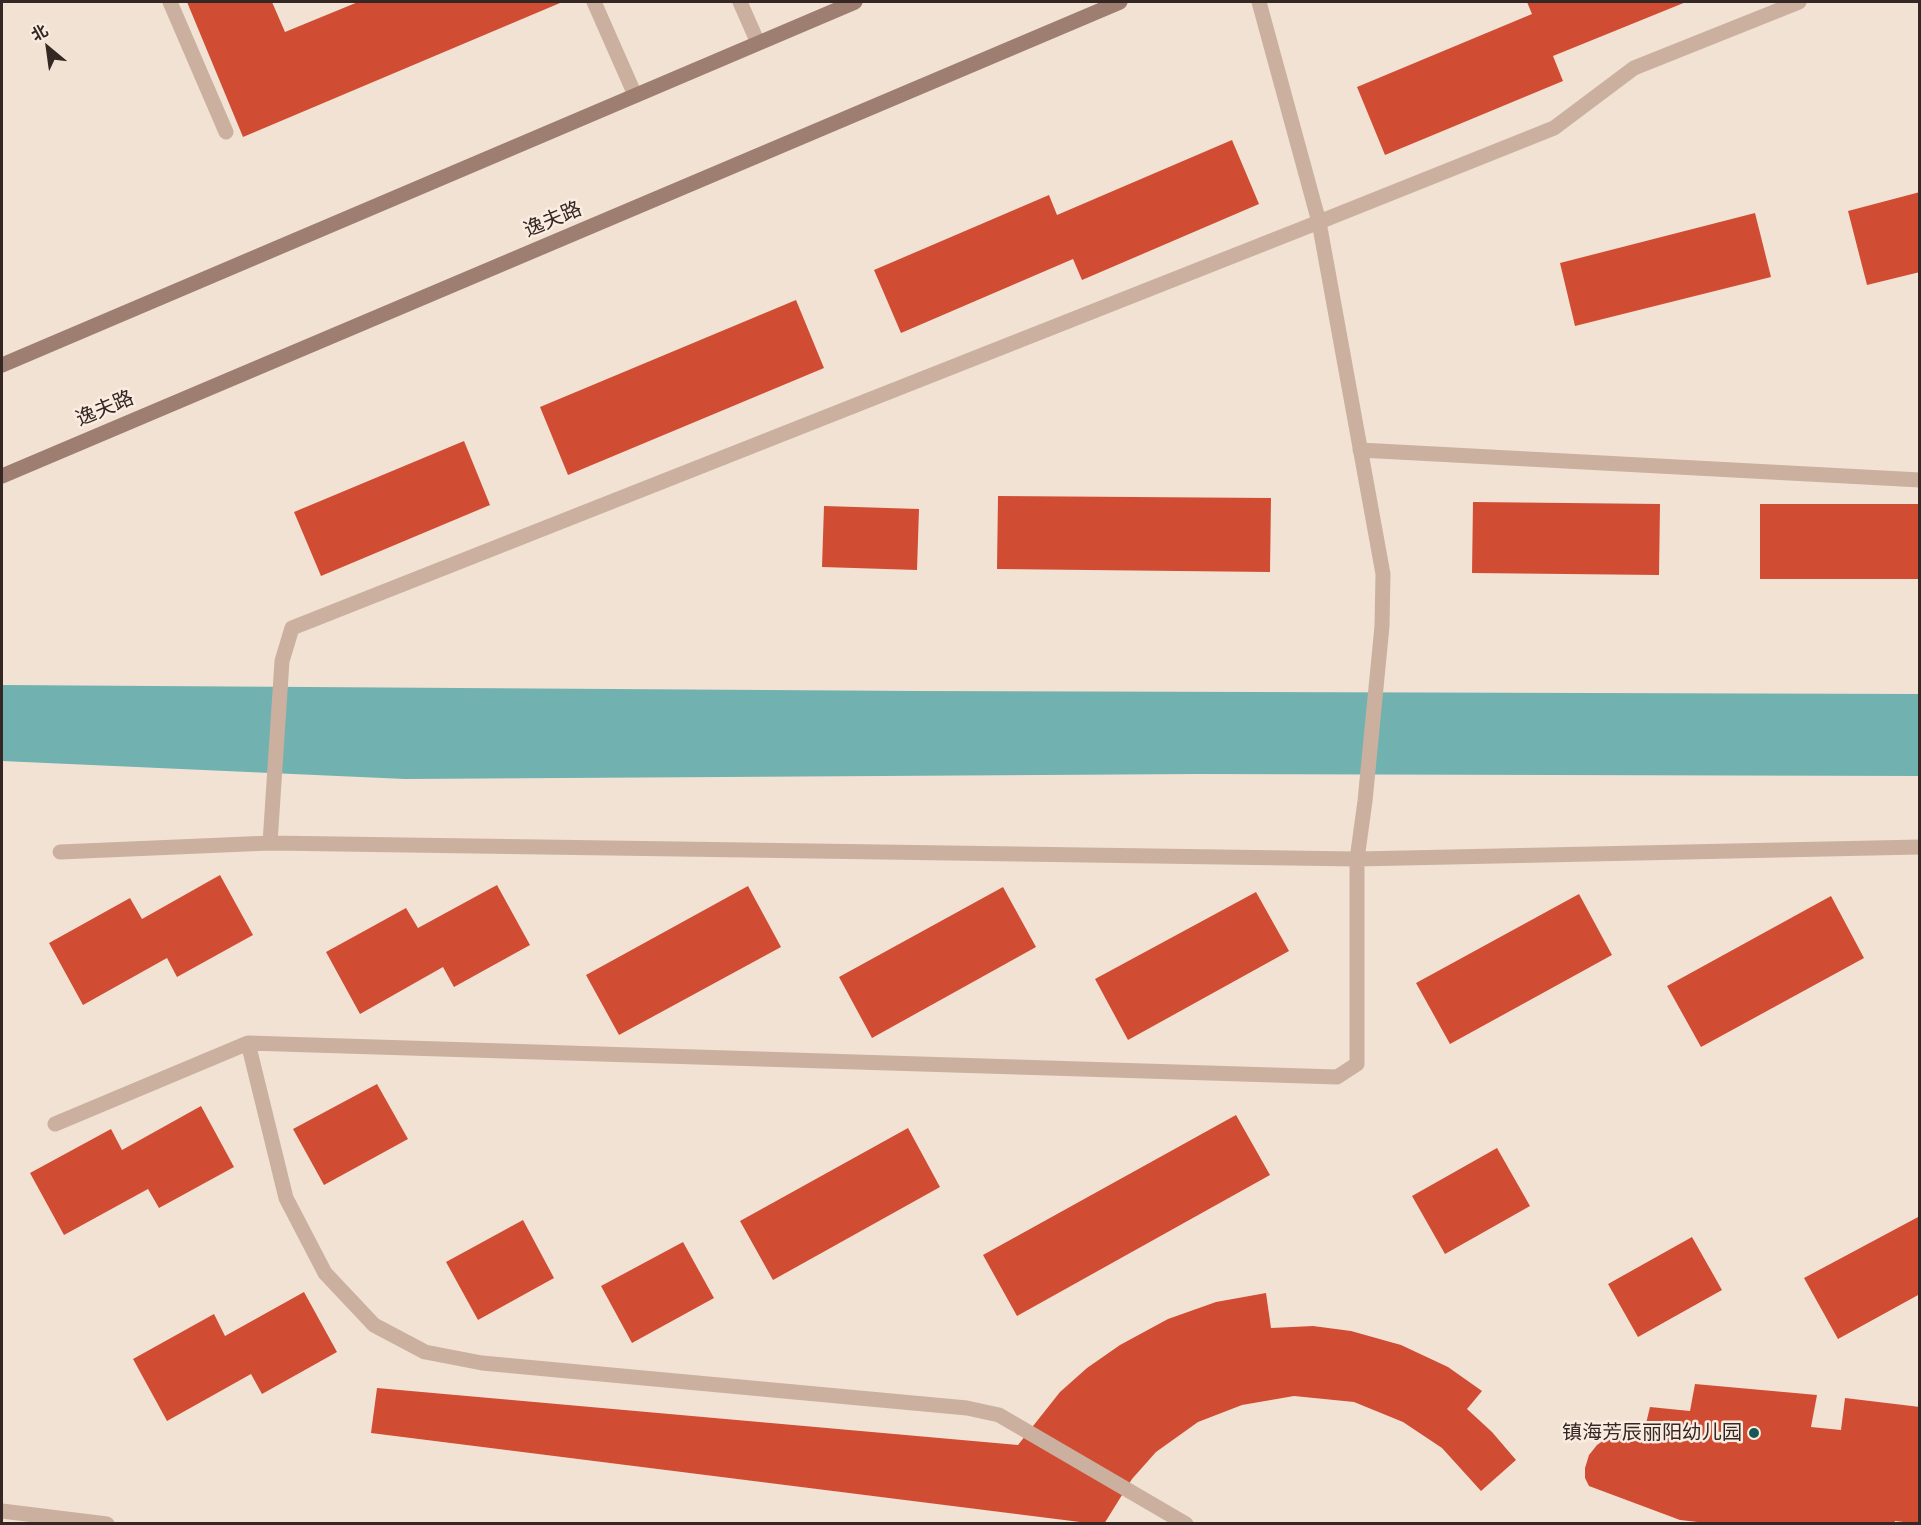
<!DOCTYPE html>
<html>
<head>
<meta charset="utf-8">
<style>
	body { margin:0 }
	#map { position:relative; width:1921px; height:1525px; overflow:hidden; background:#f2e2d4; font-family:"Open Sans","Noto Sans SC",sans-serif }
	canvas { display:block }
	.frame { position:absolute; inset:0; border:3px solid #342724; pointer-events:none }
	.north { position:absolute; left:18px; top:18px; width:60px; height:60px; -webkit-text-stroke:4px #faece0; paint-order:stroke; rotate:331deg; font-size:16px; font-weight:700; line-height:24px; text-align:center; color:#342724 }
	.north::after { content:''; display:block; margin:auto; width:21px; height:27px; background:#342724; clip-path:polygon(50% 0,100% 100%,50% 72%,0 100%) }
</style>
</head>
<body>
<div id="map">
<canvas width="1921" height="1525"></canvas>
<div class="frame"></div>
<div class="north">北</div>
</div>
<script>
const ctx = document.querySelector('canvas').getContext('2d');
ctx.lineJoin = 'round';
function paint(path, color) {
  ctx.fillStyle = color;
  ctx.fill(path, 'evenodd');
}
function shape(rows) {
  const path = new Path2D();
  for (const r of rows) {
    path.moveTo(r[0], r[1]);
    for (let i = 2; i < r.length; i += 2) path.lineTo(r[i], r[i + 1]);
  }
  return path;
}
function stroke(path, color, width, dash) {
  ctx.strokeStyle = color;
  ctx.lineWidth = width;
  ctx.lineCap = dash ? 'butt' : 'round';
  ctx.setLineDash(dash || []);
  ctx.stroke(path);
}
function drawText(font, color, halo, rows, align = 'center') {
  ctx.font = font + ' "Open Sans","Noto Sans SC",sans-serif';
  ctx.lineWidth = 5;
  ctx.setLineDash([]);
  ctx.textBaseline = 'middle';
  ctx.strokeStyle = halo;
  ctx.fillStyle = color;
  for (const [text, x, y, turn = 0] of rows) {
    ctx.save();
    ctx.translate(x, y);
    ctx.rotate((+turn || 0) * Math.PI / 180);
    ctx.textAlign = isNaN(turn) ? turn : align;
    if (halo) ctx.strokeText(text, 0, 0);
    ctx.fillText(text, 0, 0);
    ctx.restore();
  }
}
paint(shape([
	[2,685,918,691,1920,694,1919,776,1198,774,405,779,2,761]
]), '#71b1af');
paint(shape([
	[187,2,272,2,285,32,358,2,559,2,560,3,243,137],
	[1527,2,1686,2,1553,56,1563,81,1385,155,1357,87,1532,14],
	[1232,140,1259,204,1082,280,1073,259,901,333,874,270,1049,195,1057,215],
	[1920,192,1920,272,1867,285,1848,211],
	[1755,213,1771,277,1575,326,1560,263],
	[796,300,824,368,568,475,540,407],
	[464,441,490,505,321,576,294,512],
	[998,496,1271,498,1270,572,997,569],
	[1473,502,1660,504,1659,575,1472,573],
	[1760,504,1920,504,1920,579,1760,579],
	[824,506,919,509,917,570,822,567],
	[220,875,253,935,177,977,167,958,83,1005,49,943,130,898,142,919],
	[497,885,530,945,454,987,443,967,360,1014,326,952,406,908,418,928],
	[748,886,781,947,619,1035,586,975],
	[1003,887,1036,947,872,1038,839,977],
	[1256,892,1289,951,1128,1040,1095,979],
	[1579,894,1612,955,1450,1044,1416,983],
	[1831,896,1864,958,1701,1047,1667,986],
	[377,1084,408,1139,324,1185,293,1129],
	[201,1106,234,1167,159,1208,148,1189,64,1235,30,1173,111,1129,122,1150],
	[1236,1115,1270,1175,1017,1316,983,1255],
	[908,1128,940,1187,773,1280,740,1221],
	[1497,1148,1530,1206,1445,1254,1412,1196],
	[1920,1216,1920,1294,1838,1339,1804,1278],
	[523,1220,554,1278,478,1320,446,1262],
	[1692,1237,1722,1290,1638,1337,1608,1284],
	[683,1242,714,1298,632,1343,601,1286],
	[304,1292,337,1352,262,1394,251,1374,167,1421,133,1359,214,1314,225,1336],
	[1266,1293,1271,1328,1313,1326,1351,1331,1401,1345,1448,1367,1482,1391,1467,1409,1492,1432,1516,1460,1481,1491,1442,1448,1403,1422,1354,1402,1294,1396,1242,1405,1198,1422,1156,1452,1132,1479,1104,1524,1096,1524,371,1433,377,1388,1018,1445,1060,1392,1087,1368,1120,1345,1168,1319,1216,1302],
	[1695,1384,1817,1395,1811,1427,1841,1430,1845,1398,1920,1407,1920,1524,1895,1521,1894,1524,1716,1524,1680,1520,1589,1486,1585,1478,1585,1468,1589,1455,1597,1445,1610,1436,1625,1435,1642,1440,1650,1407,1690,1411]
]), '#d04d34');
stroke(shape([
	[170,2,226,132],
	[594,2,635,95],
	[740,2,758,43],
	[1259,2,1319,222,1554,128,1634,68,1799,2],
	[1360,450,1920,480],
	[60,852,270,843,1357,859,1920,847],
	[248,1043,286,1198,325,1273,374,1325,425,1352,482,1363,967,1408,999,1415,1186,1524],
	[55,1124,248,1043,1337,1077,1357,1064,1357,859,1365,801,1382,626,1383,574,1319,222,292,628,282,661,270,843]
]), '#cbb09f', 15);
stroke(shape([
	[2,1511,107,1524]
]), '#cbb09f', 15);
stroke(shape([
	[2,365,855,2],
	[2,476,1120,2]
]), '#9e7e71', 15);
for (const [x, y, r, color] of [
	[1754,1433,6,"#165857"]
]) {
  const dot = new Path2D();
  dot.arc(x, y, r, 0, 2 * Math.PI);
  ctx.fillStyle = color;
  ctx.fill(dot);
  stroke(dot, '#faece0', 2);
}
drawText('20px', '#342724', '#faece0', [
	["逸夫路",553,220,-23],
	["逸夫路",105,409,-23]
]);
drawText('20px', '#342724', '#faece0', [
	["镇海芳辰丽阳幼儿园",1742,1433]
], 'right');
</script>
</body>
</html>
